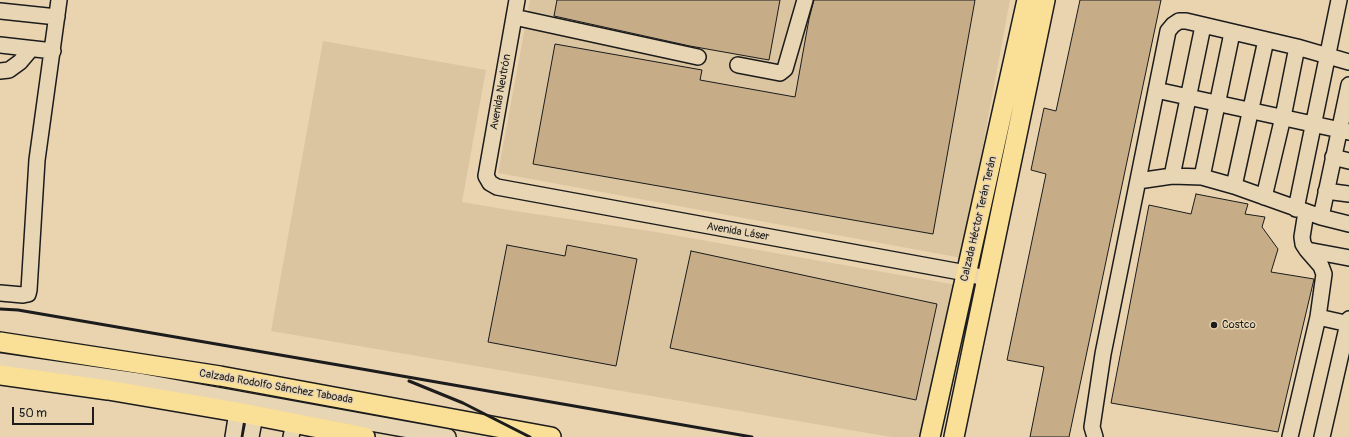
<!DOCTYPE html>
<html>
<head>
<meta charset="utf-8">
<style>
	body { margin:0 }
	#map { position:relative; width:1349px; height:437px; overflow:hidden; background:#ead4b0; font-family:Pangolin,sans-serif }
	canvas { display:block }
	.scale { position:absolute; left:12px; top:407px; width:82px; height:18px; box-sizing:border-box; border:2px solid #1c1c1c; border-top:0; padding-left:5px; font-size:12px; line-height:14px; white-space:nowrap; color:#1c1c1c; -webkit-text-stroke:3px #e8d5b3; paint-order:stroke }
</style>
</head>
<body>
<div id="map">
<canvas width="1349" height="437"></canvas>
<div class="scale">50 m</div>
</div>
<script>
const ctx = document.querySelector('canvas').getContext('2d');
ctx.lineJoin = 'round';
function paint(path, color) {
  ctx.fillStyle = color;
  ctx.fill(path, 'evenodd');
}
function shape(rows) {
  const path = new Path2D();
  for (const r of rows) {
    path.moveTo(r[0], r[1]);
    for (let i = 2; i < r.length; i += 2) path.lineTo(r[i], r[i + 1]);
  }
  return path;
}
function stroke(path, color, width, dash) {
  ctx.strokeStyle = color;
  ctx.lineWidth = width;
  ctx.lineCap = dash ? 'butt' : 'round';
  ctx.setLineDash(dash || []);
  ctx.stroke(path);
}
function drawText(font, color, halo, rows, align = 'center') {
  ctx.font = font + ' Pangolin,sans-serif';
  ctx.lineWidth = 3;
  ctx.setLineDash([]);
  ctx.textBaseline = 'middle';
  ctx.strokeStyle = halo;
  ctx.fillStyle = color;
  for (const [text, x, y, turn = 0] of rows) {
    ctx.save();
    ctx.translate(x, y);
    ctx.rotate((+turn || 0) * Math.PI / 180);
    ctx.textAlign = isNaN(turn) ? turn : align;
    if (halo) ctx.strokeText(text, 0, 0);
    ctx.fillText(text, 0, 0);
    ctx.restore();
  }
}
paint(shape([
	[530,0,1010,0,962,258,498,173],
	[323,41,486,70,462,202,515,211,656,232,957,285,923,437,891,437,271,331]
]), '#dbc5a1');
const building = shape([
	[557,0,780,0,769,60,690,46,554,16,557,0],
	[814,0,975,0,933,234,533,164,555,44,702,70,700,80,795,97,809,19,814,0],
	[1080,0,1161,0,1069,437,1030,437,1044,367,1007,360,1046,174,1031,170,1044,108,1056,111,1080,0],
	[1196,194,1248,204,1245,214,1265,217,1262,227,1278,249,1271,272,1314,279,1278,432,1111,403,1149,205,1191,214,1196,194],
	[507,245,565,256,567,245,637,259,616,366,488,342,507,245],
	[691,251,937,304,916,400,670,348,691,251]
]);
paint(building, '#c6ad88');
stroke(building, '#1c1c1c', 1);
const minor = shape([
	[517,0,486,176,490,183,497,187,966,273,987,279],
	[0,11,57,17],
	[514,17,698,57],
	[0,45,53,51],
	[738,65,780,73,785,69,805,0],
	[0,71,9,70,20,62,31,49],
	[1156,90,1349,132],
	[1333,157,1349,161],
	[1172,176,1203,26],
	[1202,177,1232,33],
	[1138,181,1172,176,1202,177,1234,186,1321,217,1349,224],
	[1234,186,1266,40],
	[1326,191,1349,194],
	[1264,197,1283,117,1297,47],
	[1296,209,1339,0],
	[1321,217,1349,85],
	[1307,250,1349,258],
	[0,293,23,295,28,294,29,290,37,160,59,0],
	[1318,317,1349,324],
	[0,361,138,381,448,437],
	[233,437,237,412],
	[251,437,255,416],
	[291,437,294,423],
	[1095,437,1092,427,1103,354,1168,31,1173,25,1179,21,1186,21,1297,47,1349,62],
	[1290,437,1318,317,1324,274,1321,266,1307,250,1303,244,1302,237,1306,212],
	[1322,437,1349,319]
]);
const major = shape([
	[0,342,220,376,551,437],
	[0,375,108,390,237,412,365,437],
	[930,437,1027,0],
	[954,437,1045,0]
]);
stroke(minor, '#1c1c1c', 18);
stroke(major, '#1c1c1c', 22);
stroke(minor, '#e8d5b3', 15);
stroke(major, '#fadf96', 19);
stroke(shape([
	[0,309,18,310,356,368,752,437],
	[409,381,463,403,530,437]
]), '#1c1c1c', 3);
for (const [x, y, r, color] of [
	[1214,325,4,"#1c1c1c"]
]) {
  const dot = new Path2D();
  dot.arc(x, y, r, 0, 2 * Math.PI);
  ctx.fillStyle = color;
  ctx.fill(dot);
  stroke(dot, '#e8d5b3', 1.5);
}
drawText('11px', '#1c1c1c', '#e8d5b3', [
	["Avenida Neutrón",501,92,-80],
	["Calzada Héctor Terán Terán",979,219,-77],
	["Avenida Láser",738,232,10],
	["Calzada Rodolfo Sánchez Taboada",276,387,10]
]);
drawText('11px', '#1c1c1c', '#e8d5b3', [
	["Costco",1222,325]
], 'left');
</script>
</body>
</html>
